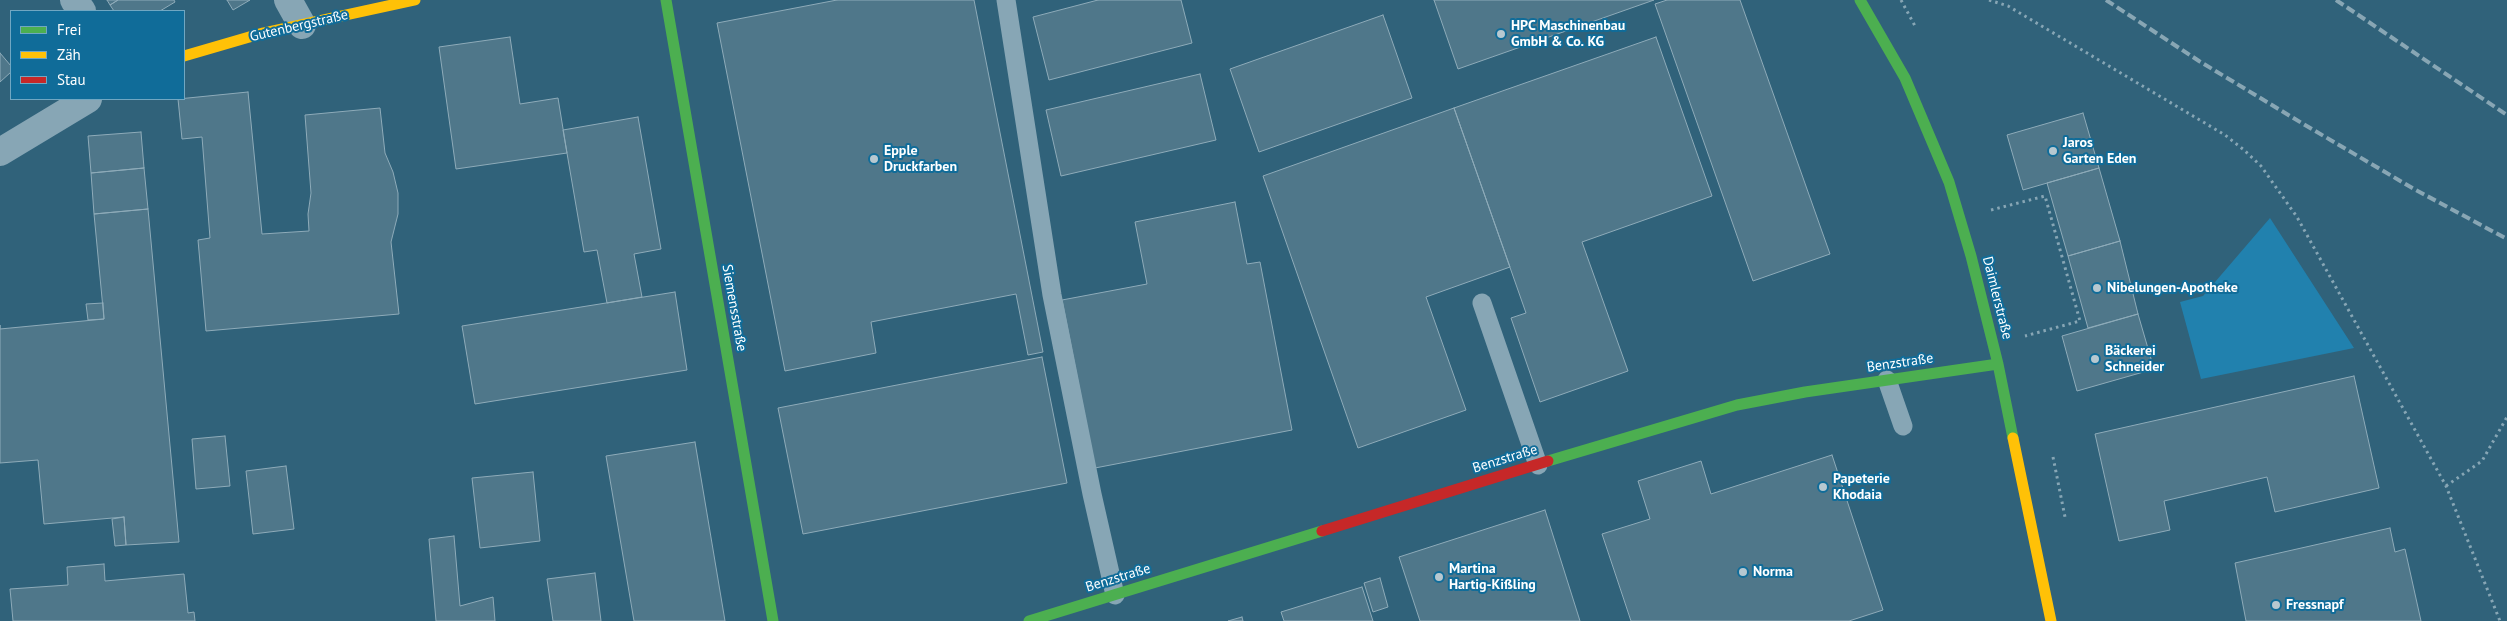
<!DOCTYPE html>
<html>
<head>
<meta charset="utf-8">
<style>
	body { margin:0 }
	#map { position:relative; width:2507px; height:621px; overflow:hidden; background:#30627a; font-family:"PT Sans",sans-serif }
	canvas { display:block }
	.legend { position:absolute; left:10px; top:10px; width:175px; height:90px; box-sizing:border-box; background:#106c99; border:1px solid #70a7c2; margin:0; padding:6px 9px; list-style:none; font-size:15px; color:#fff }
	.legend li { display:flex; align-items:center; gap:10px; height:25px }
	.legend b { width:25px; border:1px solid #70a7c2 }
</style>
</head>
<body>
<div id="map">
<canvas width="2507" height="621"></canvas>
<ul class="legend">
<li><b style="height:6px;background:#4caf50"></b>Frei</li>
<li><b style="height:6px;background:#ffc107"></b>Zäh</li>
<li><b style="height:6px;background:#c62828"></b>Stau</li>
</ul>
</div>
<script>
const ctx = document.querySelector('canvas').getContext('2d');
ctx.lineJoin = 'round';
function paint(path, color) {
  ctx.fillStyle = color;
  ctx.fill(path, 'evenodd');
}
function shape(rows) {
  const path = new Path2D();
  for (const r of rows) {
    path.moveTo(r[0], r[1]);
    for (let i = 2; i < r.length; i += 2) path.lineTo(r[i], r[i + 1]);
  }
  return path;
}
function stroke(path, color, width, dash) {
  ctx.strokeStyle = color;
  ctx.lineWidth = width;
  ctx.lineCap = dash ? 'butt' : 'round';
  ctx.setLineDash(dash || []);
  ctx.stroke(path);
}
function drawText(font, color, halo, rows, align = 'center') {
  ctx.font = font + ' "PT Sans",sans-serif';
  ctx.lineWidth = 4;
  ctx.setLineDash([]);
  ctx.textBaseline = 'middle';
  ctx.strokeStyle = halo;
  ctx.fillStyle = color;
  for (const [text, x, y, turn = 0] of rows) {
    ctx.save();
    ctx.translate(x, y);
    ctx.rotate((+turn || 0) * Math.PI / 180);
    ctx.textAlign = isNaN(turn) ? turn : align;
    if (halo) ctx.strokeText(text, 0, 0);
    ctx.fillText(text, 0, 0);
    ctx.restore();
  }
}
paint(shape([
	[2270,218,2354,348,2201,379,2180,302,2203,296]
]), '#2181ae');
const building = shape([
	[107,0,118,0,110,5,107,0],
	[118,0,174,0,175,2,160,11,114,11,110,5,118,0],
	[227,0,250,0,233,10,227,0],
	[837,0,974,0,1043,352,1028,355,1016,294,871,322,876,353,785,371,717,23,837,0],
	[1098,0,1181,0,1192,43,1049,80,1033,17,1098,0],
	[1434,0,1654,0,1458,69,1434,0],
	[1667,0,1740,0,1830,254,1753,281,1655,4,1667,0],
	[1383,15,1412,98,1259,152,1230,69,1383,15],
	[510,37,520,104,558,98,567,153,456,169,439,47,510,37],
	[1656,37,1712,196,1582,242,1628,371,1540,402,1511,318,1526,313,1454,108,1656,37],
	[0,53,11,66,11,72,0,82,0,53],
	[1200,74,1216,140,1061,176,1046,110,1200,74],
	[248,92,262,234,309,231,308,214,311,193,305,115,380,108,385,153,393,172,398,193,398,214,391,242,399,314,206,331,198,240,210,238,202,137,182,139,178,99,248,92],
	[1454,108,1510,267,1426,297,1466,410,1358,448,1263,176,1454,108],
	[2083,113,2099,168,2023,190,2007,135,2083,113],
	[638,117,661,249,634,254,642,297,607,303,597,250,584,252,563,130,638,117],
	[141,132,144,168,91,173,88,136,141,132],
	[144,168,148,209,94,214,91,173,144,168],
	[2099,168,2120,241,2068,256,2047,183,2099,168],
	[1235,202,1247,264,1260,262,1292,430,1095,468,1062,300,1147,284,1135,222,1235,202],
	[148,209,179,542,126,545,124,517,44,524,38,460,0,463,0,325,0,329,104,319,94,214,148,209],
	[2120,241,2138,314,2088,328,2068,256,2120,241],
	[675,292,687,370,475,404,462,326,675,292],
	[103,303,104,319,88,320,86,304,103,303],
	[2138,314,2154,369,2077,391,2062,336,2138,314],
	[1042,357,1067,483,803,534,778,408,1042,357],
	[2354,376,2379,488,2275,512,2267,477,2164,501,2170,530,2119,541,2095,434,2354,376],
	[225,436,230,486,196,489,192,439,225,436],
	[695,442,725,621,634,621,606,456,695,442],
	[1832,455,1883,610,1849,621,1631,621,1602,534,1650,519,1638,481,1701,461,1711,494,1832,455],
	[286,466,294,529,253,534,246,471,286,466],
	[533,472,540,541,480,548,472,478,533,472],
	[1545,510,1580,621,1420,621,1399,557,1545,510],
	[124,517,126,545,115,546,112,519,124,517],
	[2390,528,2395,552,2405,549,2421,621,2246,621,2235,563,2390,528],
	[454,536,460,606,493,597,495,621,436,621,429,539,454,536],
	[104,564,105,581,184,574,188,613,194,612,195,621,13,621,10,589,68,585,67,567,104,564],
	[595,573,601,621,553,621,547,579,595,573],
	[1380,578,1388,607,1373,612,1364,583,1380,578],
	[1362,587,1373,621,1284,621,1281,612,1362,587],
	[1242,617,1243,621,1228,621,1242,617]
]);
paint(building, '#4f778a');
stroke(building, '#8eabb9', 1);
stroke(shape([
	[1901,0,1915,26],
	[1989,0,2008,6,2225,135,2244,150,2261,166,2297,217,2446,486,2500,621],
	[1991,210,2045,196,2080,321,2025,336],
	[2053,457,2065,517],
	[2446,486,2482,461,2507,417]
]), '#87a6b5', 3, [2.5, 4]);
stroke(shape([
	[1006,0,1052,295,1092,494,1115,595],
	[1482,303,1538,465],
	[1887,380,1903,426]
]), '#87a6b5', 19);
stroke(shape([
	[74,0,82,11],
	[288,0,302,25],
	[0,152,88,99]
]), '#87a6b5', 28);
stroke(shape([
	[666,0,773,621],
	[1860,0,1905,78,1949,182,1971,256,1998,364,2013,438],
	[1548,461,1737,405,1805,392,1998,364],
	[1029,621,1322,531]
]), '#4caf50', 11);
stroke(shape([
	[184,56,263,33,415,0],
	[2013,438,2051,621]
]), '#ffc107', 11);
stroke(shape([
	[1322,531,1548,461]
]), '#c62828', 11);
stroke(shape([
	[2106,0,2199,61,2305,125,2414,189,2507,239],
	[2336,0,2507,115]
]), '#88a6b4', 4, [9, 4]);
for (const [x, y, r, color] of [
	[1501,34,5,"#b7c8d0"],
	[2053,151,5,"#b7c8d0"],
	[874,159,5,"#b7c8d0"],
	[2097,288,5,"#b7c8d0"],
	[2095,359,5,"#b7c8d0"],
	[1823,487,5,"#b7c8d0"],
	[1743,572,5,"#b7c8d0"],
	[1439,577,5,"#b7c8d0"],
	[2276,605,5,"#b7c8d0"]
]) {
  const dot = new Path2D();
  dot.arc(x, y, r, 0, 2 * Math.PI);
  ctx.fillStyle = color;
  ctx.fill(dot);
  stroke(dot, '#106c99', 2);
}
drawText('14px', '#fff', '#106c99', [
	["Gutenbergstraße",299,26,-13],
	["Daimlerstraße",1997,298,76],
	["Siemensstraße",734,308,80],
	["Benzstraße",1900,363,-8],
	["Benzstraße",1505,459,-17],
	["Benzstraße",1118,578,-17]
]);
drawText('bold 14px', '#fff', '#106c99', [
	["HPC Maschinenbau",1511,26],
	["GmbH & Co. KG",1511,42],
	["Jaros",2063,143],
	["Garten Eden",2063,159],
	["Epple",884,151],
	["Druckfarben",884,167],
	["Nibelungen-Apotheke",2107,288],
	["Bäckerei",2105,351],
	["Schneider",2105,367],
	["Papeterie",1833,479],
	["Khodaia",1833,495],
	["Martina",1449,569],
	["Hartig-Kißling",1449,585],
	["Norma",1753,572],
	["Fressnapf",2286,605]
], 'left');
</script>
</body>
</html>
